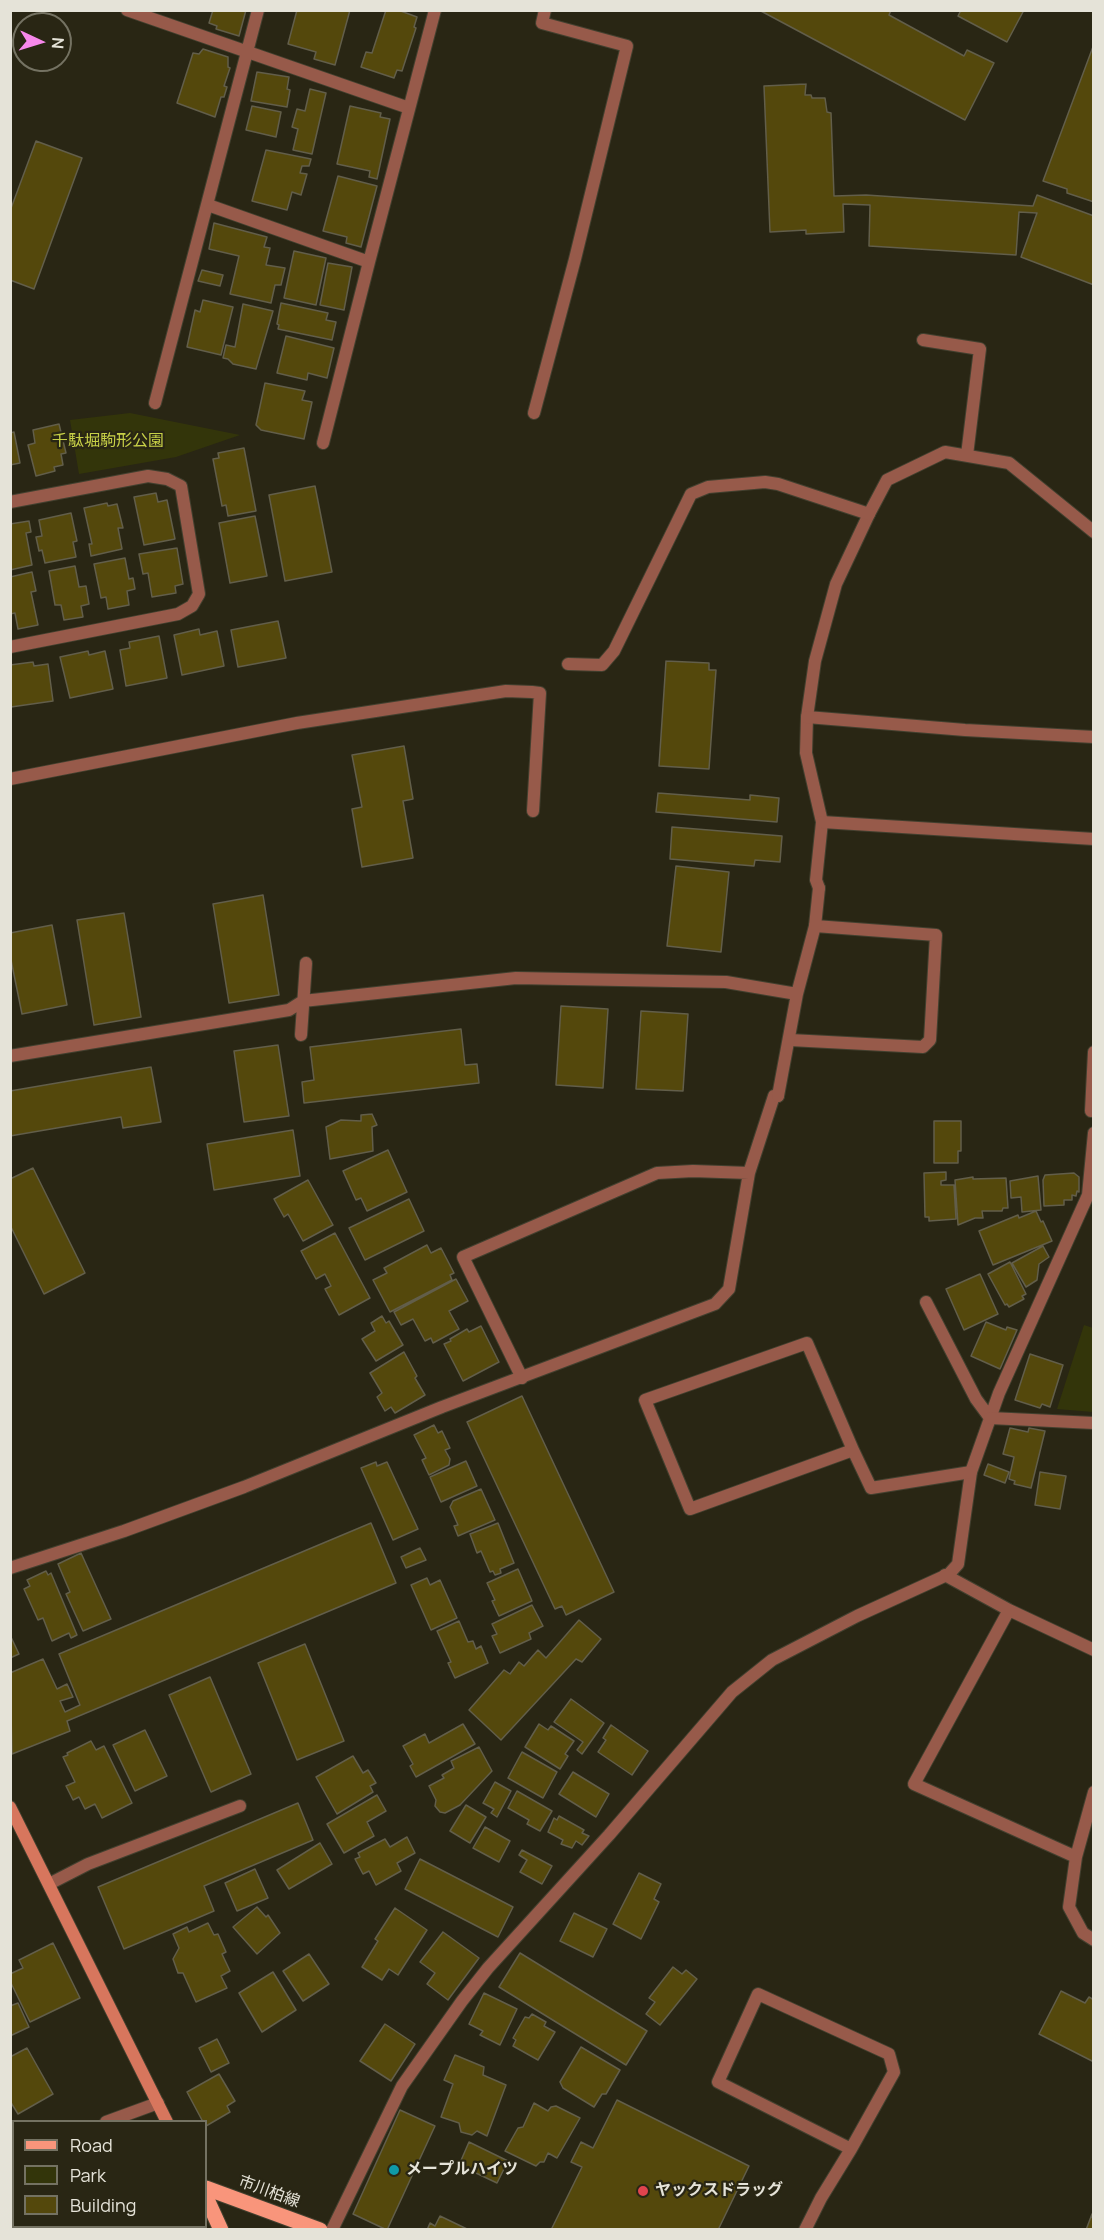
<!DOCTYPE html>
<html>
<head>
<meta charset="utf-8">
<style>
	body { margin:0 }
	#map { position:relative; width:1104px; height:2240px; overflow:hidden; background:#292614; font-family:Manrope,sans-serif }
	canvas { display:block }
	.frame { position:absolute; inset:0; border:12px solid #e5e3d8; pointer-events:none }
	.legend { position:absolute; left:12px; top:2120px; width:195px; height:108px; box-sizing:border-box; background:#292614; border:2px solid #747262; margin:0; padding:8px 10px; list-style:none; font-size:18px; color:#e5e3d8 }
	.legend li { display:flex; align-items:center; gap:12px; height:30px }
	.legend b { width:30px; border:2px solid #747262 }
	.north { position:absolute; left:12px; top:12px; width:60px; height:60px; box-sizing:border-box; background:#292614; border:2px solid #747262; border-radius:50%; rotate:94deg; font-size:16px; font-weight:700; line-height:24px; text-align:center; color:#e5e3d8 }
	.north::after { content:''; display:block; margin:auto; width:21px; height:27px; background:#f788eb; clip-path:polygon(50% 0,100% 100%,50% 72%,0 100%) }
</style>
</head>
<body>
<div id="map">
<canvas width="1104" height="2240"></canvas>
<div class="frame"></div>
<ul class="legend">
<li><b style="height:8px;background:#f9957b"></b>Road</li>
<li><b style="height:16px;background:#33350a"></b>Park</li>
<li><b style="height:16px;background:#54480c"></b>Building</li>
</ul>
<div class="north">N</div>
</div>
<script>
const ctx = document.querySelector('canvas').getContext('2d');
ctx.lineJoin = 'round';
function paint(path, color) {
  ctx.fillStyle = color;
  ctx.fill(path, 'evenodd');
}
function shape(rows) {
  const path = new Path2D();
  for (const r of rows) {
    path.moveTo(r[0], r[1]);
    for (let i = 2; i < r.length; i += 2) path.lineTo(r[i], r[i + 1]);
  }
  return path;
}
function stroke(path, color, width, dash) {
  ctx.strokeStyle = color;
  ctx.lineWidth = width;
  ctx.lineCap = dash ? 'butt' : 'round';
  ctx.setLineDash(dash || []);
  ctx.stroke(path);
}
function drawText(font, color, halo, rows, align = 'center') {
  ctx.font = font + ' Manrope,"Noto Sans JP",sans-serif';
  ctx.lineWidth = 4.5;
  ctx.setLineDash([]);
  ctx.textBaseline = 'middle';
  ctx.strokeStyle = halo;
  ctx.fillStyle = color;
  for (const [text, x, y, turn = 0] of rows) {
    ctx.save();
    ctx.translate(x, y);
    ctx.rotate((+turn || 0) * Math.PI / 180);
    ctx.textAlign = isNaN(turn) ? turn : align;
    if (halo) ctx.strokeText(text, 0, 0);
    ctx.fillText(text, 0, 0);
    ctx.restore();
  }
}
paint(shape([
	[130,413,240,435,176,457,79,474,70,420],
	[1084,1325,1093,1328,1093,1412,1057,1409]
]), '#33350a');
const building = shape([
	[213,10,246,10,239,36,216,29,217,26,209,23,213,10],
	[297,10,350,10,335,65,314,59,316,52,288,44,297,10],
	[386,10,398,10,417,17,414,27,416,28,402,71,397,70,394,78,361,67,366,52,372,53,386,10],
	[759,10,891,10,889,15,964,56,967,50,994,63,965,120,759,10],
	[961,10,1024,10,1007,42,958,16,961,10],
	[1094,44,1094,202,1067,193,1067,189,1043,181,1094,44],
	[203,49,228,57,228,67,230,68,224,86,227,87,224,97,221,97,215,117,177,103,193,53,199,54,203,49],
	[257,72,289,77,287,89,290,90,287,107,251,101,257,72],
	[806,84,805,95,811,95,812,98,825,98,827,112,831,113,834,196,866,195,1033,206,1037,195,1094,216,1094,285,1021,257,1037,213,1019,212,1016,255,869,246,870,205,843,204,844,232,806,234,806,230,770,232,764,86,806,84],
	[310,89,326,93,312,154,293,150,298,129,292,127,297,109,305,111,310,89],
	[252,106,281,112,276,137,246,130,252,106],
	[350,106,381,113,380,117,390,119,377,179,369,177,370,171,337,164,350,106],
	[36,141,82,158,34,289,10,280,10,211,36,141],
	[266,150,311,159,309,166,302,166,300,173,307,174,301,195,292,192,287,210,252,201,266,150],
	[338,176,377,186,361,247,346,243,347,237,323,231,338,176],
	[214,223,267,237,264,247,270,248,266,265,285,268,281,285,275,285,271,303,230,294,239,256,209,249,214,223],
	[294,251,326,258,316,305,284,298,294,251],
	[328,263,352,267,344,310,320,305,328,263],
	[202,270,223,275,220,286,198,281,202,270],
	[203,300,233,307,221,355,187,347,195,310,200,312,203,300],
	[281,303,328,313,326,320,336,322,332,340,278,329,279,325,277,324,281,303],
	[243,304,273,311,256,369,233,364,228,359,223,358,226,345,235,347,243,304],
	[286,336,334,348,327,378,308,373,307,380,277,373,286,336],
	[265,383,305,391,302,400,312,402,304,439,261,430,256,425,265,383],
	[59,424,66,453,61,454,63,465,54,467,55,471,36,476,28,445,35,443,33,430,59,424],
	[14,432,20,463,10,465,10,433,14,432],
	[244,448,256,511,228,516,226,505,222,506,213,459,219,458,218,453,244,448],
	[315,486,332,572,285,581,269,495,315,486],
	[156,493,158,502,167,500,175,539,144,545,134,497,156,493],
	[107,503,108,506,117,504,123,528,118,528,122,549,91,556,89,544,92,544,84,508,107,503],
	[71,513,77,541,73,542,76,557,45,563,42,550,39,551,36,537,42,536,39,520,71,513],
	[255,516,267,576,230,583,219,523,255,516],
	[29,521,31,532,26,533,32,565,10,570,10,524,29,521],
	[177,548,183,584,175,586,176,593,152,597,148,573,143,574,139,554,177,548],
	[125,558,129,579,133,578,135,589,127,591,129,605,108,609,106,597,101,598,94,564,125,558],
	[75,566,79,587,86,586,89,604,81,606,83,617,64,620,61,605,55,605,49,571,75,566],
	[32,572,36,591,31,592,38,625,18,629,15,613,10,614,10,577,32,572],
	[278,621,286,658,238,667,231,630,278,621],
	[199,629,200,635,217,631,224,666,182,675,174,635,199,629],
	[159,636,167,678,126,686,120,650,130,648,129,642,159,636],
	[88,651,89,655,105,651,113,689,70,698,60,657,88,651],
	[666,661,709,663,709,670,716,670,709,769,659,766,666,661],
	[33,662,34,666,48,664,53,701,11,707,10,665,33,662],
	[404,746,413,799,403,801,413,858,362,867,352,809,362,807,352,755,404,746],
	[658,793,750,800,750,795,779,798,777,822,656,812,658,793],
	[672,827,782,836,780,862,755,860,754,866,670,859,672,827],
	[676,866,729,872,721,952,667,946,676,866],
	[263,895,279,995,229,1003,213,904,263,895],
	[124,913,141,1017,94,1025,77,920,124,913],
	[52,925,67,1005,22,1014,10,955,10,933,52,925],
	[561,1006,608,1009,603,1088,556,1085,561,1006],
	[641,1011,688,1014,683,1091,636,1089,641,1011],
	[461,1029,465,1065,477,1064,479,1083,304,1103,302,1082,314,1080,310,1047,461,1029],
	[278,1045,289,1116,244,1122,234,1051,278,1045],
	[151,1067,161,1122,123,1128,121,1117,10,1136,10,1091,151,1067],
	[372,1114,377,1125,372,1127,373,1151,330,1159,326,1127,341,1120,361,1121,361,1115,372,1114],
	[934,1121,961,1121,961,1151,958,1151,958,1163,934,1163,934,1121],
	[293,1130,300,1176,214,1190,207,1144,293,1130],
	[388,1150,407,1192,367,1211,361,1198,356,1200,343,1171,388,1150],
	[33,1168,85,1273,44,1294,10,1225,10,1179,33,1168],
	[946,1172,946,1180,941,1181,941,1185,954,1185,956,1219,929,1221,929,1217,925,1217,924,1173,946,1172],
	[1074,1173,1079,1177,1079,1192,1077,1191,1076,1196,1072,1195,1072,1200,1064,1200,1064,1205,1044,1206,1043,1180,1045,1175,1074,1173],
	[1038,1176,1041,1210,1022,1212,1021,1197,1011,1198,1010,1181,1038,1176],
	[973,1177,973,1179,1006,1178,1008,1208,1003,1208,1002,1211,982,1211,983,1218,975,1218,958,1225,955,1180,973,1177],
	[308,1180,333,1225,303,1241,288,1214,284,1217,274,1199,308,1180],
	[409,1199,424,1231,365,1260,349,1228,409,1199],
	[1036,1211,1041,1222,1043,1221,1052,1241,993,1265,979,1231,1018,1215,1019,1218,1036,1211],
	[335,1233,370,1298,339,1315,325,1289,331,1286,325,1274,316,1279,301,1251,335,1233],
	[427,1245,431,1253,441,1248,454,1273,450,1275,452,1280,390,1312,373,1280,387,1273,384,1268,427,1245],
	[1043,1246,1049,1257,1039,1264,1037,1280,1026,1287,1012,1263,1043,1246],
	[1010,1262,1026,1294,1022,1296,1024,1299,1009,1307,1007,1304,1005,1305,988,1274,1010,1262],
	[980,1274,998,1314,964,1330,946,1289,980,1274],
	[456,1279,468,1301,449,1311,459,1329,433,1343,431,1338,425,1341,413,1319,401,1325,394,1312,456,1279],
	[382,1316,386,1323,389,1321,403,1345,376,1361,362,1339,375,1331,371,1323,382,1316],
	[986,1322,1006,1330,1007,1327,1017,1330,1000,1369,971,1356,986,1322],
	[481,1326,499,1362,463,1381,444,1344,451,1341,450,1339,467,1329,469,1332,481,1326],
	[404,1352,417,1376,415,1378,425,1395,395,1413,391,1407,385,1411,377,1397,382,1393,370,1373,404,1352],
	[1030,1354,1063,1365,1050,1407,1042,1404,1040,1408,1015,1400,1030,1354],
	[522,1396,614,1592,566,1615,562,1606,555,1609,467,1422,522,1396],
	[434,1425,438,1433,442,1431,450,1448,445,1450,450,1459,449,1465,429,1475,422,1460,426,1458,414,1435,434,1425],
	[1010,1428,1028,1432,1029,1428,1045,1431,1031,1488,1014,1484,1015,1481,1009,1479,1014,1457,1003,1454,1010,1428],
	[466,1461,477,1486,441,1502,430,1477,466,1461],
	[376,1462,377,1466,387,1462,418,1529,393,1540,361,1468,376,1462],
	[988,1464,1009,1472,1005,1483,984,1475,988,1464],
	[1040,1472,1066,1476,1060,1509,1035,1505,1040,1472],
	[481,1489,495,1520,458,1536,454,1526,458,1525,450,1507,453,1501,481,1489],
	[371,1523,396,1583,67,1721,70,1731,12,1754,10,1673,43,1659,57,1689,67,1684,73,1697,60,1701,65,1712,80,1705,59,1654,371,1523],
	[498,1523,514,1563,500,1569,501,1573,495,1575,493,1571,490,1572,481,1551,477,1553,470,1534,498,1523],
	[420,1548,426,1560,406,1568,401,1557,420,1548],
	[81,1553,111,1619,83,1631,66,1594,70,1592,58,1564,81,1553],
	[518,1569,532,1601,499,1616,492,1601,495,1600,487,1583,518,1569],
	[46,1571,48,1575,51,1573,77,1635,71,1638,69,1633,52,1641,43,1618,38,1620,24,1589,30,1586,27,1580,46,1571],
	[427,1578,430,1585,440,1580,457,1618,431,1630,411,1585,427,1578],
	[532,1605,543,1626,529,1633,531,1639,500,1653,492,1636,497,1634,492,1624,532,1605],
	[579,1620,601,1639,582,1662,576,1659,501,1740,469,1710,504,1670,510,1674,519,1662,524,1666,538,1650,546,1658,579,1620],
	[459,1621,468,1642,473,1641,476,1649,481,1646,488,1663,455,1678,448,1663,451,1662,437,1631,459,1621],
	[10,1635,19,1654,10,1658,10,1635],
	[305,1644,344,1741,297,1760,258,1663,305,1644],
	[210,1677,251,1774,211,1792,169,1695,210,1677],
	[571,1699,604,1723,582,1754,577,1750,583,1742,554,1722,571,1699],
	[463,1724,475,1744,416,1777,410,1766,413,1764,403,1746,425,1734,429,1743,463,1724],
	[539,1724,548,1730,551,1726,574,1741,565,1754,568,1756,560,1769,525,1747,539,1724],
	[611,1725,648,1751,632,1775,598,1752,606,1740,603,1738,611,1725],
	[145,1730,167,1776,135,1791,113,1745,145,1730],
	[91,1741,96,1750,104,1746,132,1803,102,1818,95,1804,85,1809,79,1797,73,1800,66,1786,75,1782,63,1757,68,1755,67,1753,91,1741],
	[479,1747,492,1771,460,1805,445,1813,440,1812,435,1806,436,1800,429,1786,444,1778,442,1775,454,1768,451,1761,479,1747],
	[522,1752,557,1772,543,1798,508,1778,522,1752],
	[353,1756,363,1773,368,1770,376,1783,370,1786,373,1792,337,1814,316,1777,353,1756],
	[573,1772,609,1794,596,1817,559,1794,573,1772],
	[495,1782,511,1791,497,1817,491,1813,494,1809,483,1803,495,1782],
	[517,1791,552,1811,540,1831,527,1824,529,1820,508,1808,517,1791],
	[377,1795,386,1811,367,1822,374,1836,344,1853,327,1824,377,1795],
	[298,1803,313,1840,204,1886,214,1911,124,1949,98,1887,298,1803],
	[466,1805,486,1817,470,1843,450,1831,466,1805],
	[559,1816,584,1830,582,1833,589,1836,582,1845,576,1841,572,1848,561,1844,563,1840,548,1832,554,1818,557,1820,559,1816],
	[485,1827,510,1841,499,1862,473,1848,485,1827],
	[407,1837,415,1853,397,1863,401,1871,376,1885,369,1871,363,1874,355,1859,360,1857,358,1853,385,1839,390,1847,407,1837],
	[320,1843,332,1864,289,1889,277,1870,320,1843],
	[522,1850,552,1866,542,1884,520,1872,527,1860,519,1855,522,1850],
	[420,1859,513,1907,498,1937,405,1889,420,1859],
	[255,1869,268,1898,237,1911,225,1883,255,1869],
	[639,1873,661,1884,654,1899,659,1902,641,1939,613,1924,639,1873],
	[257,1907,266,1917,268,1915,280,1933,257,1954,233,1927,257,1907],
	[395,1908,427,1930,398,1975,389,1969,382,1980,362,1967,378,1941,375,1939,395,1908],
	[574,1913,607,1929,593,1957,560,1941,574,1913],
	[208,1923,214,1935,218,1934,226,1952,222,1954,230,1971,221,1976,227,1988,196,2002,183,1973,178,1973,173,1959,179,1948,173,1934,187,1927,189,1932,208,1923],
	[443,1932,479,1958,448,2000,427,1984,435,1973,420,1962,443,1932],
	[53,1943,80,1998,30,2022,10,1981,10,1974,23,1968,19,1960,53,1943],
	[520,1953,647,2031,626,2065,499,1987,520,1953],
	[309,1954,329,1984,303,2001,283,1971,309,1954],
	[673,1967,682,1974,686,1970,697,1979,660,2025,646,2014,655,2002,649,1998,673,1967],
	[273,1972,296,2010,262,2032,239,1993,273,1972],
	[1061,1991,1085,2003,1089,1997,1094,2000,1094,2062,1039,2034,1061,1991],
	[484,1993,517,2009,500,2045,480,2035,483,2031,469,2024,484,1993],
	[18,2003,29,2027,10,2036,10,2006,18,2003],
	[532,2014,546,2022,544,2026,555,2032,538,2060,513,2046,516,2040,513,2038,525,2017,529,2018,532,2014],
	[385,2024,415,2044,391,2081,360,2061,385,2024],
	[217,2039,229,2063,211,2072,199,2048,217,2039],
	[581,2047,620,2070,606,2094,602,2094,594,2107,563,2088,560,2082,581,2047],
	[27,2048,53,2094,18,2114,10,2101,10,2057,27,2048],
	[455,2055,484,2067,483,2075,506,2085,487,2136,477,2131,472,2135,461,2132,459,2123,441,2117,453,2084,444,2080,455,2055],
	[219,2074,235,2101,227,2106,230,2112,206,2126,206,2122,203,2122,187,2092,219,2074],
	[617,2100,749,2166,718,2230,551,2230,582,2167,571,2162,581,2142,593,2148,617,2100],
	[534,2103,548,2111,551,2107,556,2106,580,2118,557,2158,548,2153,544,2162,540,2162,536,2166,505,2151,518,2128,523,2127,534,2103],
	[400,2110,435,2126,387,2230,353,2214,400,2110],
	[10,2124,14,2129,14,2162,10,2165,10,2124],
	[469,2142,508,2161,497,2183,459,2165,469,2142],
	[1092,2214,1094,2230,1086,2230,1092,2214],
	[440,2216,467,2229,467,2230,427,2230,430,2223,435,2226,440,2216],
	[41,2226,176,2226,178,2230,43,2230,41,2226]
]);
paint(building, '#54480c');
stroke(building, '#625e4a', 1.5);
const lane = shape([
	[923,340,980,349,967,455],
	[10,502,148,476,167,479,181,486,199,594,192,606,178,614,10,647],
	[10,779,297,723,506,691,532,692,540,693,533,811],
	[819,888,816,880,822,822,806,753,807,717,815,661,836,584,869,514,887,480,945,452,1009,463,1094,532],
	[790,1040,923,1047,930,1040,936,935,815,926],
	[926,1302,976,1399,990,1418],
	[522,1378,463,1257,657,1173,693,1171,749,1173],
	[10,1568,124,1531,244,1487,442,1407,715,1304,729,1289,749,1173,774,1096,778,1096],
	[49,1884,88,1864,240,1806],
	[106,2122,158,2103],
	[10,2184,14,2181],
	[332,2230,402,2086,462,2001,488,1968,609,1835,732,1692,772,1660,857,1616,949,1574,958,1564,971,1472,999,1393,1088,1195,1094,1133],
	[805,2230,821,2198,851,2149,894,2072,889,2054,758,1994,718,2082,851,2149]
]);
const street = shape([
	[127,10,409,108],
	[208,205,369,262,435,10],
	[155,403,258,10],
	[534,413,575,259,627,46,542,23,545,10],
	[323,443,369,262],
	[568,664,602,665,614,651,691,494,708,487,765,482,778,484,869,514],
	[807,717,965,730,1094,737],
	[822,822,1094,839],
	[301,1035,306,963],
	[10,1056,289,1010,303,1001,516,978,726,982,797,994],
	[778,1096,797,994,815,926,819,888],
	[1091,1111,1094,1052],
	[990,1418,1094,1423],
	[853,1450,807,1343,645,1400,690,1509,853,1450,871,1488,971,1472],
	[945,1575,1009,1610,1094,1650],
	[1009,1610,914,1784,1076,1857],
	[1094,1792,1076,1857,1069,1907,1083,1933,1094,1940]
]);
const secondary = shape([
	[10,1807,167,2122]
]);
const primary = shape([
	[206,2188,320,2230],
	[206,2197,221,2230]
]);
stroke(lane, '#43402f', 14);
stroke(street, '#43402f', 14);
stroke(secondary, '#43402f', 14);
stroke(primary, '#43402f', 17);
stroke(lane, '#975a4a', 12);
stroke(street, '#975a4a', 12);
stroke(secondary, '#d7765d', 12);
stroke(primary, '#f9957b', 15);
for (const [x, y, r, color] of [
	[394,2170,6,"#0f9aa8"],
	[643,2191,6,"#e0444e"]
]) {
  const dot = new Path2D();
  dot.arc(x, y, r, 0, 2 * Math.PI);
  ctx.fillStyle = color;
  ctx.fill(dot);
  stroke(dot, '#292614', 2);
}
drawText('16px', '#c7d047', '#292614', [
	["千駄堀駒形公園",108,442]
]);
drawText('bold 16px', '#e5e3d8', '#292614', [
	["メープルハイツ",406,2170],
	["ヤックスドラッグ",655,2191]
], 'left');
drawText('16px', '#e5e3d8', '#292614', [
	["市川柏線",269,2192,20]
]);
</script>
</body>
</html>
